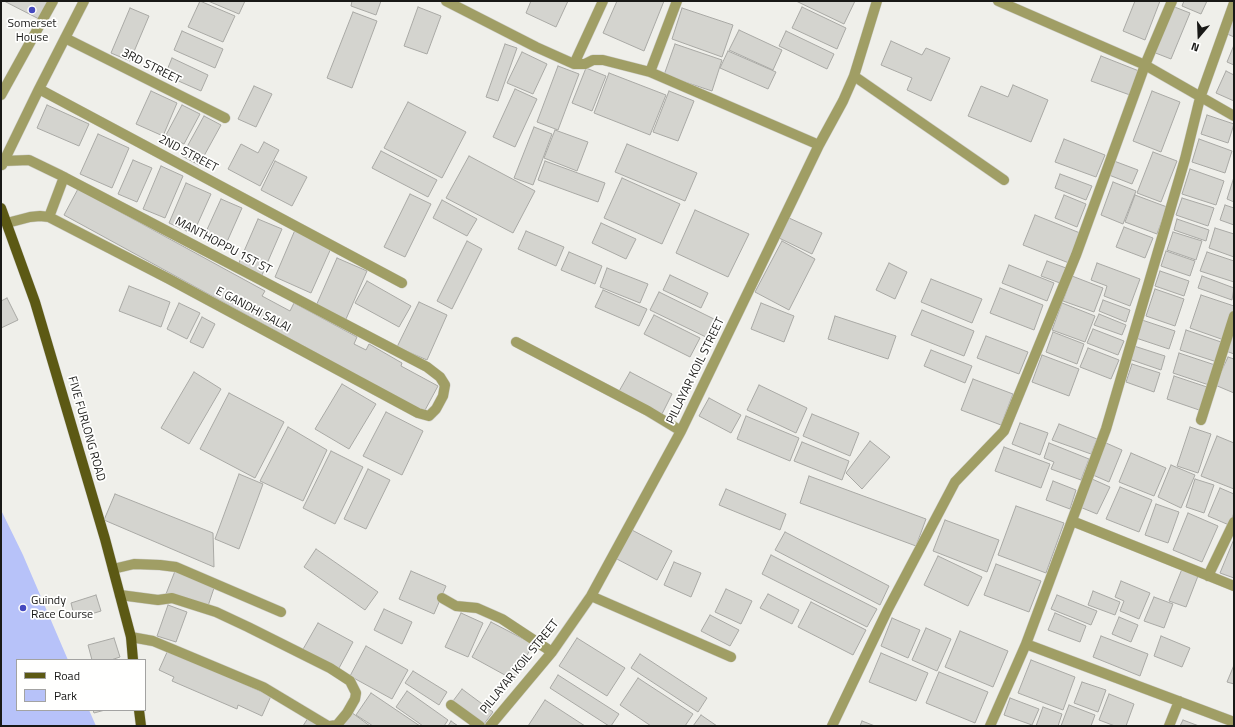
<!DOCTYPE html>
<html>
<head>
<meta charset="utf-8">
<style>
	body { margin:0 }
	#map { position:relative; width:1235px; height:727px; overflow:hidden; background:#efefea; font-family:"Titillium Web",sans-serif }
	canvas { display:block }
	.frame { position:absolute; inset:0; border:2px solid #191917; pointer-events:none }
	.legend { position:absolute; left:16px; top:659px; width:130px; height:52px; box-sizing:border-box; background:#fffffe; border:1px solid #a3a3a2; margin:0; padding:5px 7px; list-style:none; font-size:12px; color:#191917 }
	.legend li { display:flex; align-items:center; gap:8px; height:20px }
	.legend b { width:20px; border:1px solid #a3a3a2 }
	.north { position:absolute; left:1179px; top:16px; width:40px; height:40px; -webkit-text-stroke:3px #fffffe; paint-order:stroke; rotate:199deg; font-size:11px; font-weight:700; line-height:16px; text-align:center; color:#191917 }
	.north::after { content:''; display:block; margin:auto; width:14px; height:18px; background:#191917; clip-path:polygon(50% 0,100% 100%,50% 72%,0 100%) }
</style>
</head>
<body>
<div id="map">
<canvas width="1235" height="727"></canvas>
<div class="frame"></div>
<ul class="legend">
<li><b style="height:5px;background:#5c5914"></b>Road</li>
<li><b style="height:11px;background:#b7c2f9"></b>Park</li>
</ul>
<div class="north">N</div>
</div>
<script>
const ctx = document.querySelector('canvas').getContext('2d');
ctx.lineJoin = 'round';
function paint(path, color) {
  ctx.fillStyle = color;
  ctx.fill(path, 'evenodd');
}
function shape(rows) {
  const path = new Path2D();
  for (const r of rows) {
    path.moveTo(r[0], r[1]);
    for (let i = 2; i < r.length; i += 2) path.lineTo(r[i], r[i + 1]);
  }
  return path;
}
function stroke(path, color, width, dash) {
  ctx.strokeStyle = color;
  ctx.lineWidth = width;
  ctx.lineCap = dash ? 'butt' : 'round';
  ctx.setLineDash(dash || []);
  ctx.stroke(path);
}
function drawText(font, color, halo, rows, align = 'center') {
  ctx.font = font + ' "Titillium Web",sans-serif';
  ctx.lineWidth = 3.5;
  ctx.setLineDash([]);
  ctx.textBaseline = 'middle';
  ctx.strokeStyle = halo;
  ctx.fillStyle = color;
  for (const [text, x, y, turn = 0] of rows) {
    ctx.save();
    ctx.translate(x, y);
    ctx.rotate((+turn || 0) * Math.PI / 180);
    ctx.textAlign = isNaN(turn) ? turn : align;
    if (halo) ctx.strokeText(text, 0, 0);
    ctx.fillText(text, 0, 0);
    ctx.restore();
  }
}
paint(shape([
	[1,510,23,555,68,660,17,660,17,710,89,710,96,726,1,726]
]), '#b7c2f9');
const building = shape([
	[4,1,48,1,39,19,4,1],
	[200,1,235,16,223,42,188,27,200,1],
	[208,1,245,1,239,14,208,1],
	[352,1,381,1,376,15,351,6,352,1],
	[531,1,568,1,556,27,526,13,531,1],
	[617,1,664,1,644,51,603,33,617,1],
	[796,1,855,1,844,24,796,1],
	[1135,1,1160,1,1145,40,1123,31,1135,1],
	[1184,1,1207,1,1201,14,1182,6,1184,1],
	[1172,6,1190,13,1171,59,1153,52,1172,6],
	[418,7,441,16,427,54,404,46,418,7],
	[802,7,846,28,837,49,792,28,802,7],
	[130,8,149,16,130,61,111,53,130,8],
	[682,8,733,25,722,57,672,39,682,8],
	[353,12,377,21,352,88,327,78,353,12],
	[1234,12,1234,37,1225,33,1234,12],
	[739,30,782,50,773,70,729,50,739,30],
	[182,31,223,49,215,68,174,50,182,31],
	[786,31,834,54,827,69,779,46,786,31],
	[891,41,922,55,926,48,950,58,931,101,907,90,912,78,881,65,891,41],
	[505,44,517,48,498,101,486,97,505,44],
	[675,44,722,60,712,91,664,75,675,44],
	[1234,45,1234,65,1227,62,1234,45],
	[728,51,776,72,768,89,720,68,728,51],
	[522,52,547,64,533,94,507,83,522,52],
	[1101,56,1139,71,1130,95,1091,81,1101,56],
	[172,58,208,75,201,91,165,75,172,58],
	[558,66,579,74,558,130,537,122,558,66],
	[586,68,606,76,592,111,572,103,586,68],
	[1226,71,1234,75,1234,101,1216,93,1226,71],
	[609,73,666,95,650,135,594,113,609,73],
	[1013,85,1048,100,1031,142,968,116,981,86,1008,97,1013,85],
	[254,86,272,94,256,127,238,119,254,86],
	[515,89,537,99,515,147,493,137,515,89],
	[151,91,177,103,163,136,136,124,151,91],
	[669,91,694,101,678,141,653,132,669,91],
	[1152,91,1180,102,1161,152,1133,141,1152,91],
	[408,102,466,132,442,178,384,148,408,102],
	[47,105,89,124,79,146,37,128,47,105],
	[182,105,200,114,184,144,166,135,182,105],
	[1207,115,1234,124,1228,143,1201,134,1207,115],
	[204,116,221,125,199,165,182,156,204,116],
	[534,127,552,134,533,185,514,178,534,127],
	[555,130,588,142,577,171,544,158,555,130],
	[98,134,129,148,112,188,80,174,98,134],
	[1064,139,1105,155,1096,177,1055,162,1064,139],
	[1199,139,1232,151,1225,173,1192,162,1199,139],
	[264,142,279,150,260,186,228,169,241,144,258,153,264,142],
	[627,144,697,173,685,201,615,172,627,144],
	[381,151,437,180,428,197,372,168,381,151],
	[1153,152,1177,161,1161,202,1137,193,1153,152],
	[469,156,535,191,513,233,446,198,469,156],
	[133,160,152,168,137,202,118,194,133,160],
	[275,161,307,177,292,206,261,190,275,161],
	[545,161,605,183,598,202,538,180,545,161],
	[1114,161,1138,170,1132,184,1109,175,1114,161],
	[161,166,183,176,165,218,143,209,161,166],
	[1190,169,1224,181,1216,205,1182,194,1190,169],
	[1060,174,1092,186,1086,200,1055,188,1060,174],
	[1234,177,1234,202,1227,199,1234,177],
	[622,178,680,204,662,244,604,218,622,178],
	[1113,182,1136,191,1123,224,1101,215,1113,182],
	[186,183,211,194,193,234,169,223,186,183],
	[78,189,265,291,262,296,290,311,294,303,357,337,354,344,366,350,369,344,402,363,401,366,438,386,424,412,64,215,78,189],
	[410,194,431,204,405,257,384,247,410,194],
	[1064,195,1086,204,1077,227,1055,218,1064,195],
	[1135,195,1167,207,1157,234,1125,222,1135,195],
	[1182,198,1214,208,1208,226,1176,215,1182,198],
	[221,199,242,208,226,244,205,234,221,199],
	[442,200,477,219,467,236,433,218,442,200],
	[1225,205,1234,208,1234,225,1220,220,1225,205],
	[695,210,749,234,728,277,676,253,695,210],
	[1035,215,1080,233,1069,263,1023,245,1035,215],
	[789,218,822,233,812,254,779,238,789,218],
	[258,219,282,229,262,275,238,265,258,219],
	[1177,219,1209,230,1206,241,1174,230,1177,219],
	[601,223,636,239,626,259,592,243,601,223],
	[1124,227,1153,238,1145,258,1116,247,1124,227],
	[1215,228,1234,234,1234,257,1209,248,1215,228],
	[295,230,332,246,311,293,275,277,295,230],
	[526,231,564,247,556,266,518,249,526,231],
	[1173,232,1202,241,1196,260,1167,250,1173,232],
	[467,241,482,249,452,309,437,301,467,241],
	[782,241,815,259,789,310,755,292,782,241],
	[1166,251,1195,261,1190,276,1161,266,1166,251],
	[569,252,602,266,595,284,561,270,569,252],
	[1207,252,1234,261,1234,282,1200,271,1207,252],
	[337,258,367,271,346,319,316,306,337,258],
	[1047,261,1066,268,1060,283,1041,276,1047,261],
	[889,263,907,272,895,299,876,290,889,263],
	[1097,263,1140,279,1130,306,1104,296,1107,286,1091,280,1097,263],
	[1009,265,1054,283,1047,301,1002,283,1009,265],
	[607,268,648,284,640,303,600,287,607,268],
	[1160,271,1189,281,1184,296,1155,286,1160,271],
	[670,275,708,293,701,308,663,290,670,275],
	[1072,276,1103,288,1094,312,1063,301,1072,276],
	[1202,276,1234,288,1232,300,1198,288,1202,276],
	[931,279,982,299,972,323,921,302,931,279],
	[367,281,411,306,399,327,355,303,367,281],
	[129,286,170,302,161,327,119,311,129,286],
	[1000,288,1043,305,1034,330,990,313,1000,288],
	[1155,289,1184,299,1175,326,1146,316,1155,289],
	[603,290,647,309,639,326,595,307,603,290],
	[659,292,716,320,708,338,650,310,659,292],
	[1201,295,1234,306,1234,310,1224,340,1190,328,1201,295],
	[7,298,18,320,1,328,1,301,7,298],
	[1103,300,1130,310,1126,322,1099,311,1103,300],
	[419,302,447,315,427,360,397,347,419,302],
	[179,303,200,313,187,339,167,329,179,303],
	[761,303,794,316,784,342,751,329,761,303],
	[1062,303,1095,316,1085,342,1052,330,1062,303],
	[922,310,974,331,964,356,911,335,922,310],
	[1099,314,1126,325,1122,335,1094,325,1099,314],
	[654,315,700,338,690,357,644,334,654,315],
	[835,316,896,336,888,359,828,339,835,316],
	[202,317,215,324,203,348,190,342,202,317],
	[1142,320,1175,331,1169,349,1136,338,1142,320],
	[1093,329,1124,341,1118,355,1087,343,1093,329],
	[1186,330,1224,343,1217,362,1180,350,1186,330],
	[1053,332,1084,344,1077,364,1046,352,1053,332],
	[1234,333,1234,354,1226,351,1234,333],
	[986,336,1028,352,1019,374,977,358,986,336],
	[1134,346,1165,356,1161,370,1129,359,1134,346],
	[1088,348,1119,360,1111,379,1080,367,1088,348],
	[931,350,972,366,965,383,924,366,931,350],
	[1179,353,1215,365,1209,385,1173,373,1179,353],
	[1042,355,1079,369,1069,396,1032,382,1042,355],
	[1228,357,1234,359,1234,393,1215,385,1228,357],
	[1132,364,1160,373,1154,392,1126,382,1132,364],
	[194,372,221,389,189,444,161,428,194,372],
	[630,372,672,394,661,416,618,393,630,372],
	[1174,376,1210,388,1202,411,1167,399,1174,376],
	[973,379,1013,394,1001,425,961,410,973,379],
	[342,384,376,404,349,449,315,429,342,384],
	[759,385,807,408,796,433,747,410,759,385],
	[229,393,284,422,255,478,200,449,229,393],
	[709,398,741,415,731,433,699,416,709,398],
	[386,412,423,431,402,475,363,456,386,412],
	[812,414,859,433,850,456,803,436,812,414],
	[746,416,799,438,790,461,737,439,746,416],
	[1020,423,1048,433,1040,455,1012,444,1020,423],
	[1059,424,1097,439,1091,454,1052,440,1059,424],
	[288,427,327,450,303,501,260,481,288,427],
	[1190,427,1211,434,1198,473,1177,466,1190,427],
	[1217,436,1234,443,1234,489,1201,476,1217,436],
	[870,441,890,457,862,489,846,473,870,441],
	[802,442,849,461,842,480,794,461,802,442],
	[1049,443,1089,459,1081,480,1051,469,1054,462,1044,458,1049,443],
	[1106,443,1122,450,1109,482,1093,475,1106,443],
	[1004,447,1050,464,1041,488,995,471,1004,447],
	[331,451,363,467,335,524,303,508,331,451],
	[1131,453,1166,468,1154,496,1119,482,1131,453],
	[1171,465,1195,475,1181,508,1158,497,1171,465],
	[368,469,390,480,366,529,344,519,368,469],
	[239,474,263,484,239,549,215,539,239,474],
	[809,476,926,519,916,546,800,503,809,476],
	[1092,479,1110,487,1097,514,1080,507,1092,479],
	[1195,479,1214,485,1204,513,1186,507,1195,479],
	[1053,481,1076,490,1070,509,1046,500,1053,481],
	[1120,487,1152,500,1139,532,1106,519,1120,487],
	[1220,488,1234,494,1234,513,1229,525,1208,516,1220,488],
	[726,489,786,514,780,530,719,505,726,489],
	[115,494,213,533,214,567,104,520,115,494],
	[1156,504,1179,512,1168,543,1145,535,1156,504],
	[1016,506,1064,523,1046,573,998,555,1016,506],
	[1188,513,1218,526,1202,562,1173,550,1188,513],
	[945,520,999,540,987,572,933,551,945,520],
	[630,529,672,551,657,580,615,558,630,529],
	[785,532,889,586,880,605,775,550,785,532],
	[1234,539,1234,578,1220,573,1234,539],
	[316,549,378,592,365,610,304,567,316,549],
	[771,555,877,609,867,627,762,574,771,555],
	[938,556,982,577,968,606,924,585,938,556],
	[674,562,701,573,691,597,664,585,674,562],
	[996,564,1041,581,1029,612,984,595,996,564],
	[1182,569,1198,576,1186,607,1169,601,1182,569],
	[175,571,215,585,207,609,166,594,175,571],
	[411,571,446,586,434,614,399,599,411,571],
	[1121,581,1150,593,1139,619,1120,611,1124,601,1115,597,1121,581],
	[726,589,752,601,741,624,715,612,726,589],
	[1093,591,1120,602,1115,615,1088,605,1093,591],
	[768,594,799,610,792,624,760,608,768,594],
	[96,595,101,611,75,619,71,603,96,595],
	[1057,595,1097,611,1091,625,1051,609,1057,595],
	[1154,597,1173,604,1164,628,1144,621,1154,597],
	[811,602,866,630,853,655,798,627,811,602],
	[168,605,187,612,176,642,157,636,168,605],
	[384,609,412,622,402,644,374,630,384,609],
	[461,613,483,623,468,657,445,647,461,613],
	[1055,613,1086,626,1080,642,1048,630,1055,613],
	[710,615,739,630,730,646,701,631,710,615],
	[1119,617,1138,625,1131,642,1112,634,1119,617],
	[892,618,920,630,908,658,881,646,892,618],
	[491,622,533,644,514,680,472,657,491,622],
	[318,623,353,642,338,670,302,651,318,623],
	[926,628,951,639,937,671,912,660,926,628],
	[960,631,1008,651,993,687,945,667,960,631],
	[1101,636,1148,654,1140,676,1093,657,1101,636],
	[1161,636,1190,648,1182,667,1154,656,1161,636],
	[114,638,120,657,111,660,92,660,88,645,114,638],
	[577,638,625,668,607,696,559,666,577,638],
	[366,646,408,670,392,699,350,676,366,646],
	[168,650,271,696,262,716,238,705,237,709,172,681,174,677,159,670,168,650],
	[881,653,928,673,916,701,869,682,881,653],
	[640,654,707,698,698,712,631,668,640,654],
	[1031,660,1075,677,1063,710,1018,693,1031,660],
	[1234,665,1234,684,1227,682,1234,665],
	[413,671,447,692,439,705,405,683,413,671],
	[939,672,988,692,975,723,926,703,939,672],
	[558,675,619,714,611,726,609,726,550,688,558,675],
	[638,678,693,714,685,726,651,726,620,705,638,678],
	[1082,682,1106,690,1098,712,1074,703,1082,682],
	[462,689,493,712,484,724,453,701,462,689],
	[407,691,448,720,444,726,423,726,396,707,407,691],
	[371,693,420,726,373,726,356,715,371,693],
	[1109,694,1134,704,1126,726,1115,726,1099,720,1109,694],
	[1010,698,1039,709,1032,725,1004,715,1010,698],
	[545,700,585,726,528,726,545,700],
	[1069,705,1095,715,1091,726,1061,726,1069,705],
	[1043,707,1062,714,1058,726,1036,726,1043,707],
	[93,710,105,710,94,713,93,710],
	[351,712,370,726,341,726,351,712],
	[701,715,717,726,693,726,701,715],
	[308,718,320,726,303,726,308,718],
	[1183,720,1199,726,1180,726,1183,720],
	[451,721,458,726,448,726,451,721],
	[862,721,875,726,860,726,862,721]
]);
paint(building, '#d4d4cf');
stroke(building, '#a9a9a5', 1);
const minor = shape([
	[446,1,536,47,574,64,585,64,593,60,603,60,650,72,819,145],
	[998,1,1145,65,1234,116],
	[65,38,225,118],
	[574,64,603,1],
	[650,72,677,1],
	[854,76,1004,180],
	[39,89,84,1],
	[1,95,53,1],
	[4,161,29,160,60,175,427,367,440,377,445,385,443,396,436,409,429,416,418,413,169,279,49,217,40,216,30,217,7,223],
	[2,165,39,89,402,283],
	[49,217,64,177],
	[516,342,648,411,681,431],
	[1201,420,1234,316],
	[1072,521,1234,586],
	[113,569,134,564,160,565,176,567,281,612],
	[1208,576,1234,522],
	[120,595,158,600,172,598,216,612,248,627,330,668,350,681,356,693,355,699,347,713,337,725,330,726],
	[591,596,731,657],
	[442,598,456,606,477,608,502,619,552,652],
	[131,637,153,641,263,687,328,726],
	[1026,644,1234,722],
	[451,705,480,726],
	[490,726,552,652,591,596,681,431,819,145,843,101,854,76,877,1],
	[832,726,888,609,955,482,1004,431,1076,255,1145,65,1172,1],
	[990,726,1026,644,1106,429,1185,159,1200,98,1234,3],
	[1169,726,1179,701]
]);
const major = shape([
	[1,208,35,302,105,539,131,637,133,660],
	[139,710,141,726]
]);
stroke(minor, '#cdcdc8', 11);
stroke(major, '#cdcdc8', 11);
stroke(minor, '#a09e65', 10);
stroke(major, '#5c5914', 10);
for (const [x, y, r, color] of [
	[32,10,4,"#4549bf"],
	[23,608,4,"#4549bf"]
]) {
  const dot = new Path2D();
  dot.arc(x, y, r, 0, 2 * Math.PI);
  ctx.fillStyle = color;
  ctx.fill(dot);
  stroke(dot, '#fffffe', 1.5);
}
drawText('12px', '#191917', '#fffffe', [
	["Somerset",32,24],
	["House",32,38],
	["Guindy",31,601,"left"],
	["Race Course",31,615,"left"]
]);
drawText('12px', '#191917', '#fffffe', [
	["3RD STREET",151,67,27],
	["2ND STREET",188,154,28],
	["MANTHOPPU 1ST ST",223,246,28],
	["E GANDHI SALAI",253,310,28],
	["PILLAYAR KOIL STREET",696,371,-64],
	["FIVE FURLONG ROAD",86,429,74],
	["PILLAYAR KOIL STREET",520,667,-51]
]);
</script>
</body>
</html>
